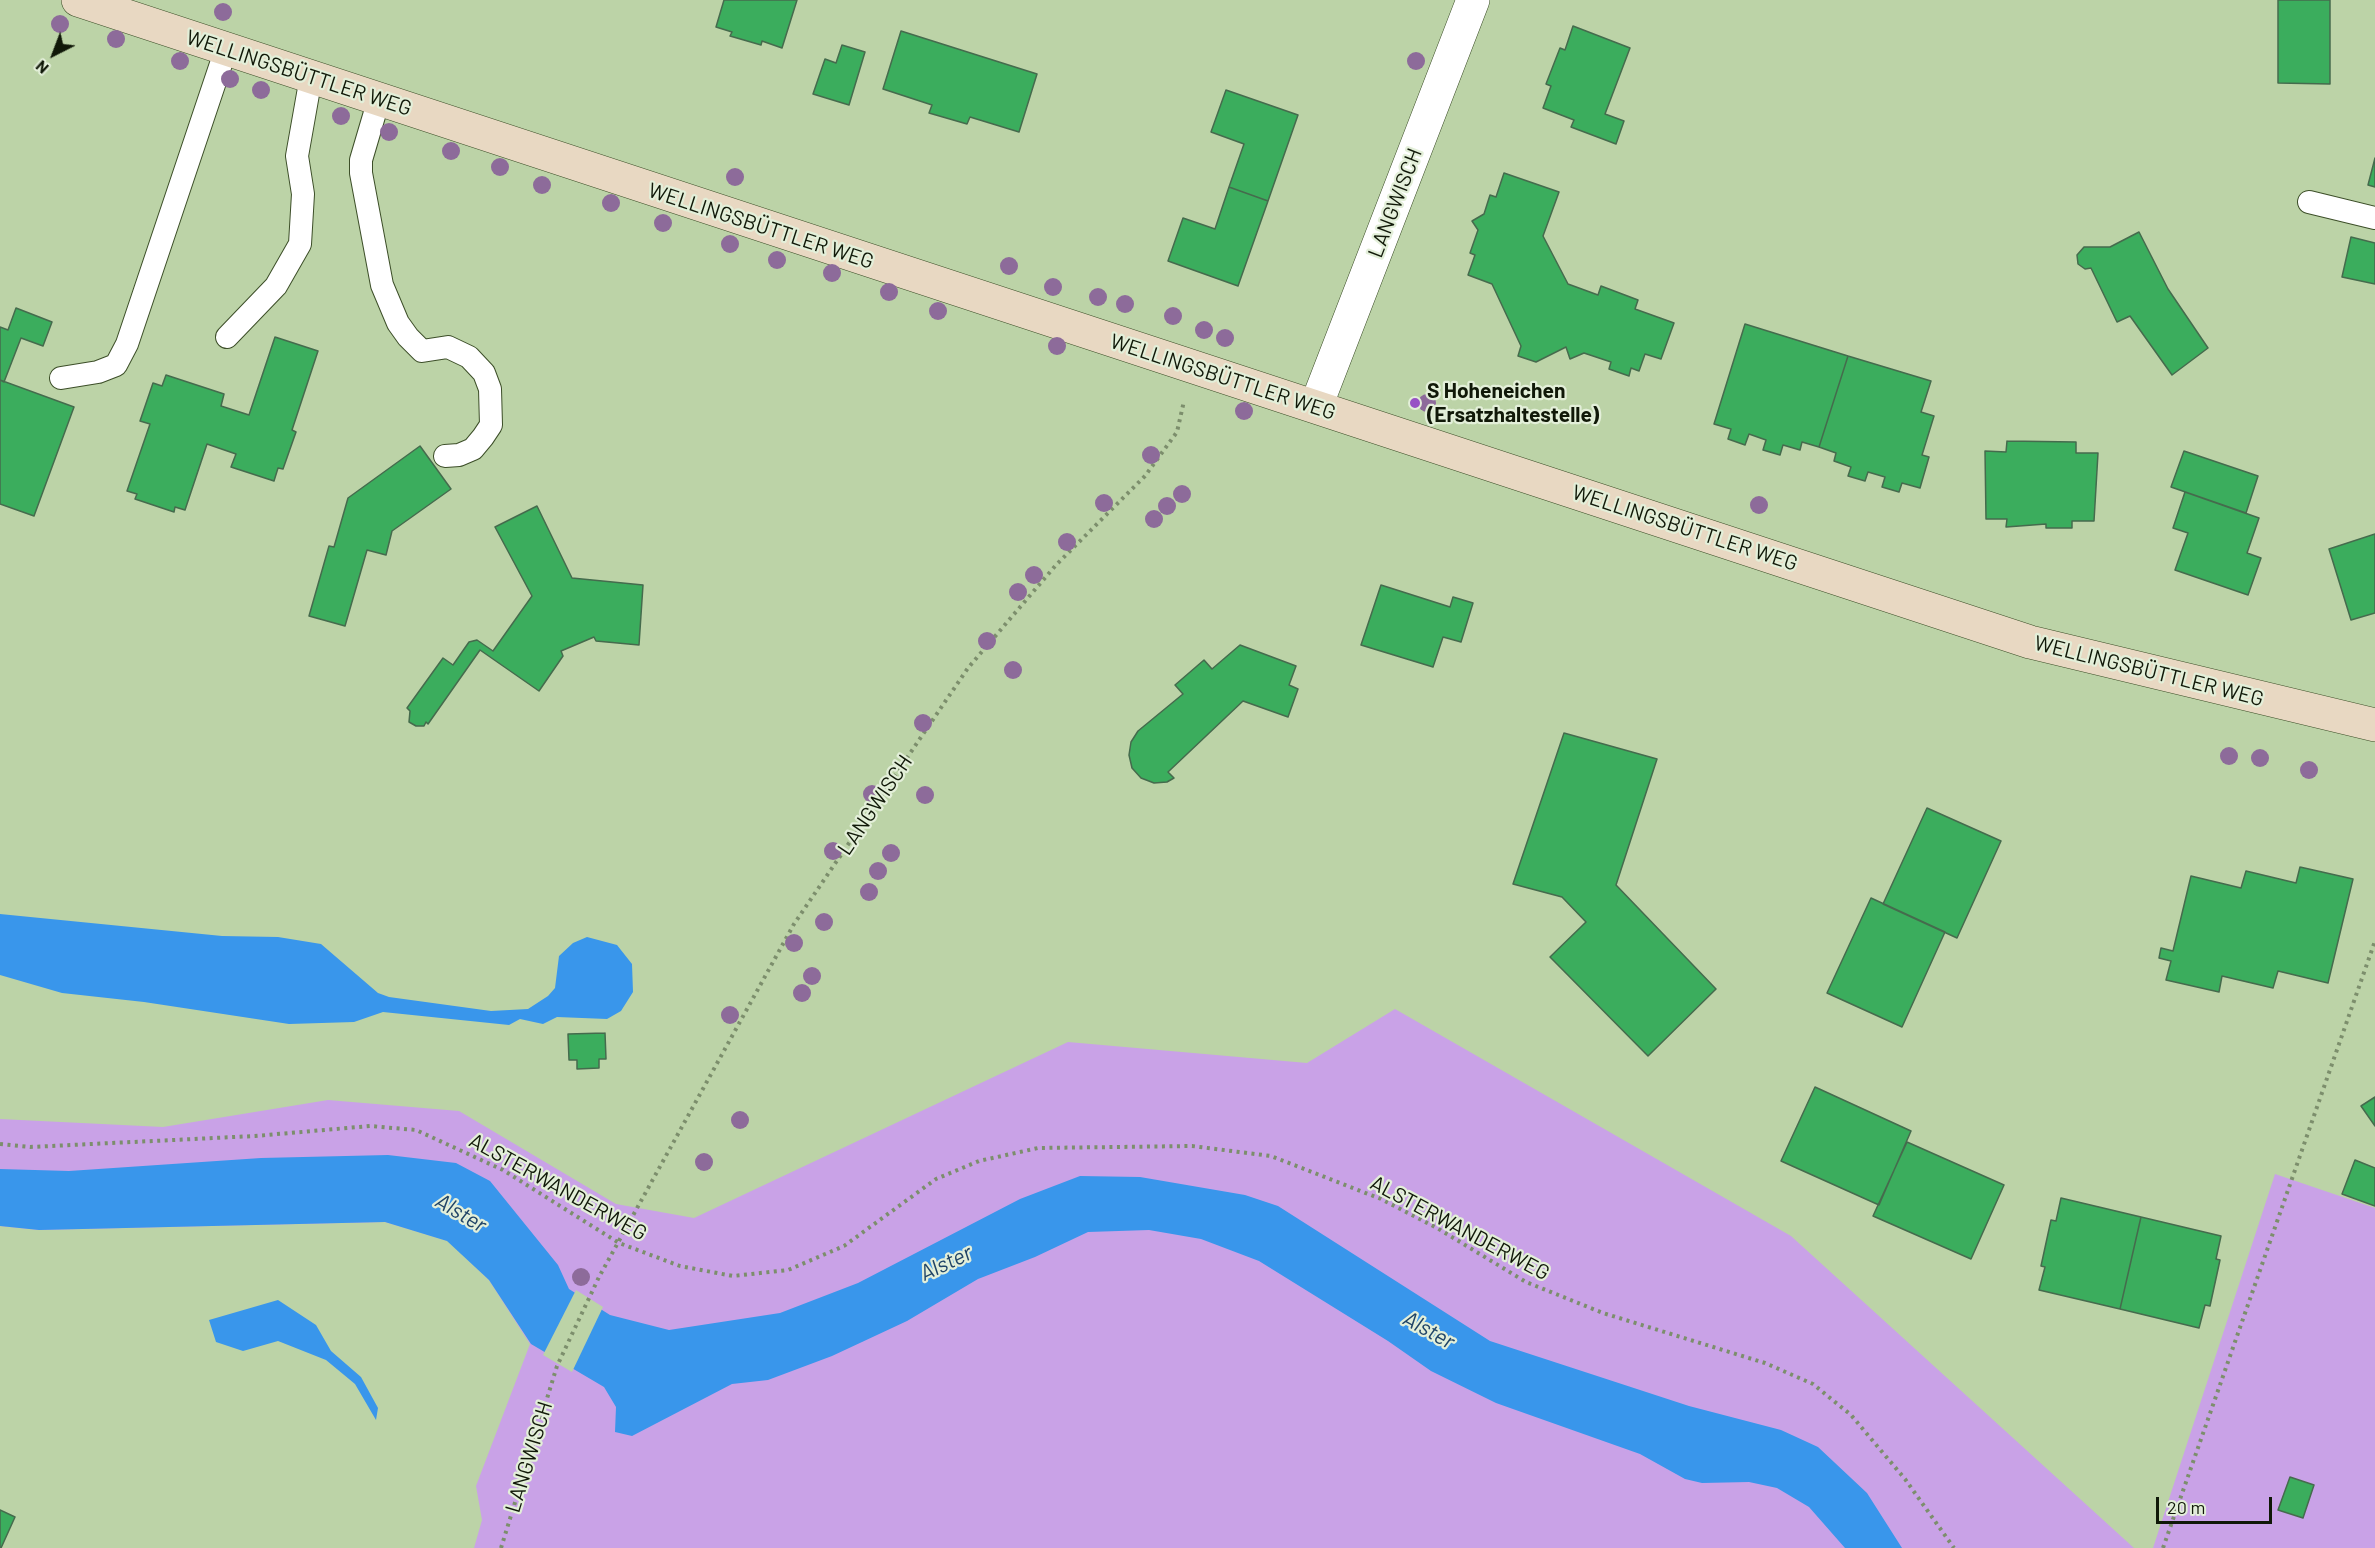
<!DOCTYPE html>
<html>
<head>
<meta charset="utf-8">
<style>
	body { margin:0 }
	#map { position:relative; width:2375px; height:1548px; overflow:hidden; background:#bcd3a7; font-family:Barlow,sans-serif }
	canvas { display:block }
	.north { position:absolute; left:24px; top:24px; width:60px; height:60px; -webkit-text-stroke:4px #e3efd9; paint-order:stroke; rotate:222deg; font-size:16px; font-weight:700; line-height:24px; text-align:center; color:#101808 }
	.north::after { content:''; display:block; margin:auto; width:21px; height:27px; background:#101808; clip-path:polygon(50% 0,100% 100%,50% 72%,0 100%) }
	.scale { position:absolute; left:2156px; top:1497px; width:116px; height:27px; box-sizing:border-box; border:3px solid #101808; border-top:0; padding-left:8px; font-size:18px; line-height:21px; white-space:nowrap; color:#101808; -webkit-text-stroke:4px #e3efd9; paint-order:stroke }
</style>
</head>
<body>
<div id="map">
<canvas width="2375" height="1548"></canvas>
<div class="north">N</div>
<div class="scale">20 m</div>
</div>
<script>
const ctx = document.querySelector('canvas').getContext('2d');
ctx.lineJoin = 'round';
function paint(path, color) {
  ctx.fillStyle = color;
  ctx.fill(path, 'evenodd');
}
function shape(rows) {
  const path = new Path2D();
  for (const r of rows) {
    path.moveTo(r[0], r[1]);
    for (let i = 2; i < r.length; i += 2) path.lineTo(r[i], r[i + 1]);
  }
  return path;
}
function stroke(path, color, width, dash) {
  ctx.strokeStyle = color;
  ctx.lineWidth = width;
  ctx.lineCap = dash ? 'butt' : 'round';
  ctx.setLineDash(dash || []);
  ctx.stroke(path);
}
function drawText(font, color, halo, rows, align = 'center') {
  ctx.font = font + ' Barlow,sans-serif';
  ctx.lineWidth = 4.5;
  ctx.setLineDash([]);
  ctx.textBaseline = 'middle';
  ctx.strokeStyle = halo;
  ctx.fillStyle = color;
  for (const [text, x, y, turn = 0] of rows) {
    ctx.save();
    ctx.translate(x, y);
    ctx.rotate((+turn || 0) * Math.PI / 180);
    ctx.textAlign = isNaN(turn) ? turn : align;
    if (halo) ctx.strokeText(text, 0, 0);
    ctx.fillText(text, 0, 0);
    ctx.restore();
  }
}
paint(shape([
	[1395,1009,1791,1236,2134,1548,474,1548,482,1520,476,1486,530,1344,489,1280,448,1241,385,1222,39,1230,0,1226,0,1119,163,1127,328,1100,459,1111,616,1204,694,1218,1068,1042,1307,1063],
	[2275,1174,2375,1208,2375,1548,2153,1548]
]), '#c9a2e7');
paint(shape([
	[0,914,222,936,278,937,321,944,378,993,389,997,491,1011,528,1009,548,996,555,988,559,956,573,943,587,937,617,945,632,964,633,992,621,1011,607,1019,557,1017,543,1024,520,1019,509,1025,383,1012,354,1022,289,1024,144,1002,62,993,0,975],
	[388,1155,456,1163,490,1181,558,1265,569,1289,610,1315,669,1330,780,1313,858,1283,1020,1199,1080,1176,1140,1177,1245,1195,1278,1206,1490,1341,1689,1406,1781,1430,1818,1447,1867,1493,1902,1548,1845,1548,1809,1507,1777,1488,1749,1482,1702,1483,1685,1479,1640,1454,1496,1403,1431,1371,1388,1341,1259,1261,1201,1239,1149,1230,1088,1232,1035,1257,978,1279,907,1321,832,1356,768,1380,732,1384,632,1436,615,1432,616,1407,604,1387,531,1344,489,1280,447,1241,385,1222,39,1230,0,1226,0,1169,69,1171,261,1158],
	[278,1300,316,1325,331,1351,361,1377,378,1408,376,1420,355,1384,326,1360,278,1341,243,1351,216,1342,209,1320]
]), '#3996eb');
paint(shape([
	[576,1290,603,1307,572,1372,543,1355]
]), '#bcd3a7');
const building = shape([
	[724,0,797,0,782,48,762,41,761,45,730,36,732,32,716,27,724,0],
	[2278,0,2330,0,2330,84,2278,83,2278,0],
	[1573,26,1630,48,1605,114,1624,121,1616,144,1571,127,1574,120,1543,108,1551,86,1546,84,1560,48,1565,50,1573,26],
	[901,31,1037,74,1019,132,970,117,967,124,929,113,932,105,883,89,901,31],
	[842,45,865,52,849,105,813,94,825,59,836,63,842,45],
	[1226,90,1298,115,1268,201,1229,187,1244,144,1211,132,1226,90],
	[2375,158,2375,187,2368,185,2375,158],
	[1504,173,1559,192,1543,236,1568,284,1598,295,1601,286,1638,300,1635,309,1674,323,1661,359,1645,354,1639,371,1631,368,1629,376,1609,369,1611,362,1584,353,1570,359,1566,347,1536,362,1518,356,1521,346,1492,284,1468,275,1475,255,1470,253,1478,230,1472,221,1484,214,1490,195,1496,197,1504,173],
	[1229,187,1268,201,1238,286,1168,261,1183,218,1215,229,1229,187],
	[2139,232,2168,289,2208,348,2172,375,2130,316,2117,322,2091,268,2085,269,2078,264,2077,255,2084,247,2110,247,2139,232],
	[2351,237,2375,243,2375,284,2342,277,2351,237],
	[16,308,52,322,43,346,21,338,4,382,0,380,0,327,8,330,16,308],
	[1745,324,1848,356,1819,447,1802,442,1800,450,1783,445,1780,455,1763,450,1766,440,1749,434,1745,445,1728,439,1731,429,1714,424,1745,324],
	[275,337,318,351,292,430,296,432,283,469,278,468,274,481,231,467,236,454,207,444,185,510,175,507,174,512,135,499,137,494,127,491,150,424,140,421,153,383,162,386,166,375,224,394,221,406,249,415,275,337],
	[1848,356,1931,381,1921,412,1934,416,1922,455,1929,457,1920,488,1902,483,1899,492,1882,487,1885,477,1868,472,1865,481,1848,476,1851,467,1834,461,1836,453,1819,447,1848,356],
	[0,380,74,407,34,516,0,504,0,380],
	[2007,441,2076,442,2076,453,2098,453,2094,521,2072,521,2072,528,2046,528,2046,524,2006,527,2007,519,1986,519,1985,451,2006,452,2007,441],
	[420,446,451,489,392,531,386,555,367,550,345,626,309,616,329,546,334,547,348,498,420,446],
	[2184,451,2258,476,2246,513,2171,487,2184,451],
	[2185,492,2259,518,2247,553,2261,558,2248,595,2175,570,2188,533,2173,528,2185,492],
	[537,506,572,578,643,585,639,645,596,641,594,637,561,651,563,656,539,691,480,650,428,724,426,722,424,726,416,726,409,722,410,711,407,708,443,658,453,665,469,642,477,640,493,651,532,596,495,527,537,506],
	[2375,534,2375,613,2351,620,2329,549,2375,534],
	[1381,585,1450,607,1453,597,1473,603,1461,642,1443,637,1433,667,1361,645,1381,585],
	[1240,645,1296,666,1289,685,1298,689,1288,717,1243,701,1168,772,1174,778,1167,782,1154,783,1141,778,1132,768,1129,755,1131,742,1138,731,1183,694,1175,685,1204,660,1212,669,1240,645],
	[1564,733,1657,759,1616,885,1716,989,1648,1056,1550,957,1586,922,1562,897,1513,884,1564,733],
	[1927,808,2001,841,1957,938,1883,904,1927,808],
	[2300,867,2353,879,2328,983,2278,971,2273,988,2222,976,2219,992,2166,980,2171,961,2159,958,2161,948,2173,951,2191,876,2241,888,2246,871,2296,883,2300,867],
	[1871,898,1945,932,1902,1027,1827,993,1871,898],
	[605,1033,606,1059,599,1059,599,1068,577,1069,577,1060,569,1060,568,1034,605,1033],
	[1815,1087,1911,1131,1879,1205,1781,1161,1815,1087],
	[2375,1097,2375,1126,2361,1106,2375,1097],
	[1907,1142,2004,1185,1971,1259,1873,1216,1907,1142],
	[2355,1160,2375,1168,2375,1206,2342,1194,2355,1160],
	[2061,1198,2141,1217,2120,1309,2039,1290,2045,1267,2041,1266,2051,1220,2056,1221,2061,1198],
	[2141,1217,2221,1236,2216,1259,2220,1260,2210,1306,2205,1305,2199,1328,2120,1309,2141,1217],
	[2290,1477,2314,1485,2303,1518,2278,1510,2290,1477],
	[0,1510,15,1517,1,1548,0,1548,0,1510]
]);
paint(building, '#3bad5d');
stroke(building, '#456b4d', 1.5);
const lane = shape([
	[379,99,361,160,361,173,382,285,398,323,408,337,422,351,448,347,469,357,484,373,490,389,491,425,483,437,473,449,459,455,445,456],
	[2309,202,2375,218],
	[227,337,276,286,300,244,303,194,297,156,311,77],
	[61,378,98,372,116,365,127,344,226,49]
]);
const street = shape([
	[1316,406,1473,0]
]);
const secondary = shape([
	[78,0,2030,642,2375,725]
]);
stroke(lane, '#3c4e28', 24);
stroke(street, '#3c4e28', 34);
stroke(secondary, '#3c4e28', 34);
stroke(shape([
	[0,1144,30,1147,255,1136,370,1126,416,1130,503,1170,619,1243,680,1266,733,1276,788,1270,844,1246,936,1179,979,1161,1038,1148,1192,1146,1271,1156,1381,1199,1437,1228,1526,1282,1603,1313,1765,1363,1813,1384,1851,1415,1905,1479,1954,1548],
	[501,1548,557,1366,599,1277,794,924,968,668,1056,565,1145,476,1177,432,1184,401],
	[2163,1548,2375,941]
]), '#7c8e6c', 4, [3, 4.5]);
stroke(lane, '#fff', 22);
stroke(street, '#fff', 33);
stroke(secondary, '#e8d8c2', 33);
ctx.fillStyle = '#8d6b9a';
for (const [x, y] of [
	[223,12],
	[60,24],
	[116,39],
	[180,61],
	[1416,61],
	[230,79],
	[261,90],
	[341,116],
	[389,132],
	[451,151],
	[500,167],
	[735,177],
	[542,185],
	[611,203],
	[663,223],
	[730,244],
	[777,260],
	[1009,266],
	[832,273],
	[1053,287],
	[889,292],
	[1098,297],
	[1125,304],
	[938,311],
	[1173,316],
	[1204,330],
	[1225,338],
	[1057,346],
	[1427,403],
	[1244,411],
	[1151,455],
	[1182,494],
	[1104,503],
	[1759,505],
	[1167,506],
	[1154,519],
	[1067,542],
	[1034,575],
	[1018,592],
	[987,641],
	[1013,670],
	[923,723],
	[2229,756],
	[2260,758],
	[2309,770],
	[872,794],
	[925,795],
	[833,851],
	[891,853],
	[878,871],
	[869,892],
	[824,922],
	[794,943],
	[812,976],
	[802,993],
	[730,1015],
	[740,1120],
	[704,1162],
	[581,1277]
]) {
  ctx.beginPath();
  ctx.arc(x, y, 9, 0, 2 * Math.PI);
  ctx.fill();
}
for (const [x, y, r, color] of [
	[1415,403,6,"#9751c5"]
]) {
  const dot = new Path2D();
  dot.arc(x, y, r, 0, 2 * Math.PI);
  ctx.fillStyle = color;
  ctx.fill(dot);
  stroke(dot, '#e3efd9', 2);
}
drawText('21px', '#101808', '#e3efd9', [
	["WELLINGSBÜTTLER WEG",299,73,18],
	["LANGWISCH",1395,203,-69],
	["WELLINGSBÜTTLER WEG",761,226,18],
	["WELLINGSBÜTTLER WEG",1223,377,18],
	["WELLINGSBÜTTLER WEG",1685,528,18],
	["WELLINGSBÜTTLER WEG",2149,671,14],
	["LANGWISCH",875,805,-56],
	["ALSTERWANDERWEG",558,1187,29],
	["ALSTERWANDERWEG",1460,1228,28],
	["LANGWISCH",529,1457,-73]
]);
drawText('bold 21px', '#101808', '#e3efd9', [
	["S Hoheneichen",1427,391],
	["(Ersatzhaltestelle)",1427,415]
], 'left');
drawText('italic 22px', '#204467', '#e3efd9', [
	["Alster",461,1213,31],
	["Alster",946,1263,-25],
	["Alster",1429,1330,29]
]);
</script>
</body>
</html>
